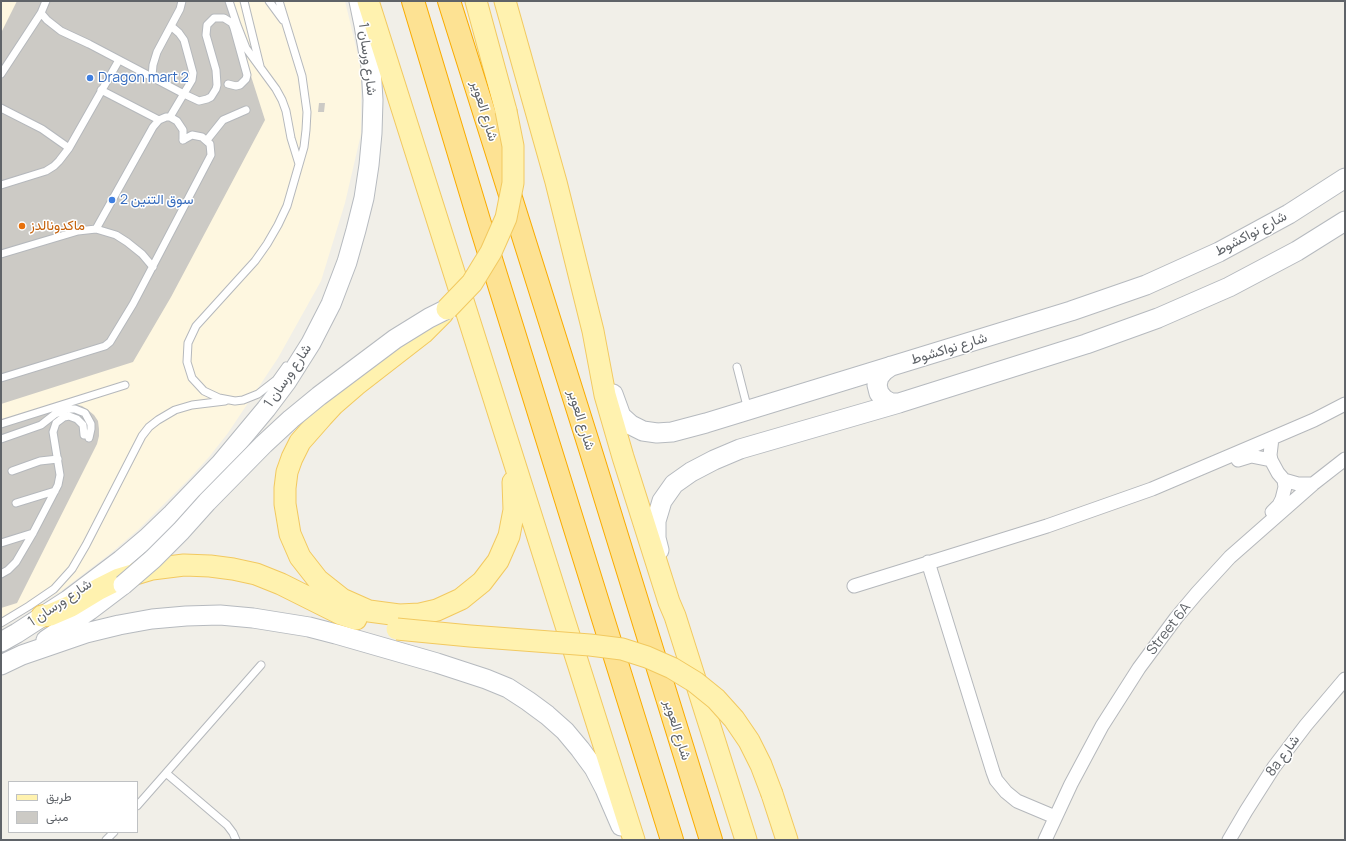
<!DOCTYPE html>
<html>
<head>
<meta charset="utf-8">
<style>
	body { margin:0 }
	#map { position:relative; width:1346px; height:841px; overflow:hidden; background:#f1efe8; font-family:Manrope,Vazirmatn,sans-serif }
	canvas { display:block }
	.frame { position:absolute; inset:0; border:2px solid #5f6368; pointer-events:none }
	.legend { position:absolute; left:8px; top:781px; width:130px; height:52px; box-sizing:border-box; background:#fff; border:1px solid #bfc1c3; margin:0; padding:5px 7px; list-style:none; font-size:12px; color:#5f6368 }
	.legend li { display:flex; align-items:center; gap:8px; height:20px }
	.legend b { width:20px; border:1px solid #bfc1c3 }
</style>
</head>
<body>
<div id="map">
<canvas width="1346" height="841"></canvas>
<div class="frame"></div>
<ul class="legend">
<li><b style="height:5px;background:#fff2af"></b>طريق</li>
<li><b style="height:11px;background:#cccac5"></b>مبنى</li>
</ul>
</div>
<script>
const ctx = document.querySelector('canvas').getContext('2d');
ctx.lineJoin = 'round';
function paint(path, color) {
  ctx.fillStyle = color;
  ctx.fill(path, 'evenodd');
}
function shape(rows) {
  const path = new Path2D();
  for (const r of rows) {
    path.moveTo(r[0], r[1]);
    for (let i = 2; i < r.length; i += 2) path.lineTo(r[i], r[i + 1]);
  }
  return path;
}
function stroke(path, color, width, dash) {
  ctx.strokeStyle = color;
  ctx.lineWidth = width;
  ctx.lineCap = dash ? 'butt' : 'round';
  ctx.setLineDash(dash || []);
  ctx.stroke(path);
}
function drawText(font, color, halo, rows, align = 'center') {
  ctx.font = font + ' Manrope,Vazirmatn,sans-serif';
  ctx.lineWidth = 3;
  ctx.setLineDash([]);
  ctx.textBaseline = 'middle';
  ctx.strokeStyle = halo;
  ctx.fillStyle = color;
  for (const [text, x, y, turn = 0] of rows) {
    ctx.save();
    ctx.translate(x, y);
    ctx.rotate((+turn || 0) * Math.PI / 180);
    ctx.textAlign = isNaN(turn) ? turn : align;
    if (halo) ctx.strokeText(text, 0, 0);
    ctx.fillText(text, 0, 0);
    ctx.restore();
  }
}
paint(shape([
	[1,1,345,1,361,68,361,134,345,203,321,281,278,358,228,433,209,457,188,480,139,529,111,553,61,591,1,628]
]), '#fef7e0');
paint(shape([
	[17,1,227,1,265,120,171,297,133,362,1,404,1,33],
	[319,103,325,103,324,112,318,112],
	[74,404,82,406,88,410,94,415,98,421,99,429,99,436,97,444,17,603,1,608,1,427]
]), '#cccac5');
const lane = shape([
	[229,1,237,25,246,48,276,89,282,100,286,111,291,138,299,164],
	[244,1,260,66],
	[269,1,283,20],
	[279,1,302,76,307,112,306,130,304,147,287,206,278,225,267,244,255,261,196,326,188,343,187,362,192,378,204,391,219,398,235,401,243,400,258,394,276,380,286,366],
	[41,13,47,20,61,31,89,44,184,94,199,101,207,99,211,97,216,89,217,85,216,70,206,35,207,25,214,18,224,18,232,23,234,28,247,75,246,79,240,85,236,86,228,84],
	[1,74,41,13,46,1],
	[152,77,153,65,157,52,180,9,182,1],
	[101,90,159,120],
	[1,108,42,129,69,148],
	[170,117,192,80,193,73,184,40,179,33,171,26],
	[207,140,223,120,246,110],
	[1,185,46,171,54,166,59,161,69,148,119,60],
	[96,229,153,127,159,120,166,117,170,117,177,121,183,130,183,140],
	[1,254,78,231,96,229,116,235,127,242,142,254,153,267],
	[737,367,748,410],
	[1,378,105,346,110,342,133,304,211,155,210,144,202,137,192,135,183,140],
	[1,424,125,385],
	[1,439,41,425,55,414,67,409,75,409,85,413,91,424,91,429,89,438],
	[12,471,40,461,58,459],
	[16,503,55,491],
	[1,543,33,533],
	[1,574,8,570,16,562,33,533,58,485,60,475,53,432,56,423,64,417,69,416,77,419,83,425,84,435],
	[1,623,29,606,54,589,72,569,86,545,142,436,149,427,158,420,175,410,192,405,225,401],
	[166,773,227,825,233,833,236,840],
	[137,806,261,665],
	[106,840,114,832]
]);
const street = shape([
	[1272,438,1270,455,1271,460,1278,473,1284,480,1285,487,1282,499,1279,505,1272,512],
	[1238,460,1251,456,1271,460],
	[1284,480,1298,484,1313,484],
	[928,562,993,772,996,780,1006,792,1017,801,1055,817],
	[854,586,1047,526,1152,489,1272,438,1314,420,1345,404],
	[1045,840,1071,784,1102,726,1139,668,1176,618,1197,593,1230,557,1313,484,1345,459],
	[1229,840,1246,811,1274,767,1306,725,1345,679]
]);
const secondary = shape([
	[891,366,884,371,879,377,877,385,879,393,884,399,891,403,899,403],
	[613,394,621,416,631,425,643,431,657,433,672,432,706,423,1071,311,1146,285,1219,252,1289,214,1345,178],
	[659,550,656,538,656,521,662,501,674,484,691,472,714,460,740,449,899,403,1086,344,1158,318,1229,287,1297,251,1345,221],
	[46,640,90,610,123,585],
	[1,642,17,633,68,600,121,560,147,538,172,514,221,463,266,409,287,381,311,343,331,304,347,262,356,230,364,198,369,165,372,133,373,100,371,67,364,25,359,1],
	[1,665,22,655,86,633,119,625,152,619,186,616,220,615,253,618,309,627,336,634,437,663,486,679,508,688,528,701,547,715,565,731,580,749,594,768,605,789,621,826]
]);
const primary = shape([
	[368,1,634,840],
	[476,1,506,111],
	[505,1,556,182,593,331,605,395,623,457,669,602,675,616,746,840],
	[443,313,423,333,356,385,334,404,322,417,300,442,292,458,287,472,285,488,285,504,290,534,300,557,318,580,342,599,369,611,399,615,420,614,437,610,461,599,482,582,498,561,509,536,514,510,513,482],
	[42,616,50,615,71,606,99,589,119,579,152,569,184,565,210,566,233,569,256,574,281,584,341,614,356,619],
	[772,794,787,840]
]);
const highway = shape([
	[413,1,481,227,672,840],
	[449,1,592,455,711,840]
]);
stroke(lane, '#b5b8bc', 9);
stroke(street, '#b5b8bc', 15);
stroke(secondary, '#b6babf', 21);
stroke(primary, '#f2c960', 23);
stroke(highway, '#f9ab00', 24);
stroke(lane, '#fff', 7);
stroke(street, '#fff', 13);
stroke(secondary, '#fff', 19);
stroke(primary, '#fff2af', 21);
stroke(highway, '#fde293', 22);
const secondaryBridge = shape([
	[123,585,153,559,181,531,207,502,264,444,291,419,319,396,395,339,429,318,447,309]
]);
const primaryBridge = shape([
	[447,309,472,283,491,252,506,218,513,183,513,146,506,111],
	[397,629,470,636,590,645,622,649,647,657,672,668,695,682,716,699,734,719,749,741,761,765,772,794]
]);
stroke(secondaryBridge, '#b6babf', 21, []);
stroke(primaryBridge, '#f2c960', 23, []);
stroke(secondaryBridge, '#fff', 19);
stroke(primaryBridge, '#fff2af', 21);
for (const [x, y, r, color] of [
	[90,78,4,"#3f7fe0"],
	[112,200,4,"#3f7fe0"],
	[22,226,4,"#e8710a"]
]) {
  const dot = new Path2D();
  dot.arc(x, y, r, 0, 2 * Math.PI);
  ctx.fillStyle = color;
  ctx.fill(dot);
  stroke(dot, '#fff', 1.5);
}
drawText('14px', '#5f6368', '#fff', [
	["شارع ورسان 1",367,59,83],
	["شارع العوير",484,111,73],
	["شارع نواكشوط",1251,234,-28],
	["شارع نواكشوط",949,349,-17],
	["شارع ورسان 1",288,376,-56],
	["شارع العوير",581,420,73],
	["شارع ورسان 1",60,603,-34],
	["Street 6A",1169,629,-52],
	["شارع العوير",677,730,73],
	["8a شارع",1283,756,-54]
]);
drawText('14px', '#366cbe', '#fff', [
	["Dragon mart 2",98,78],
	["سوق التنين 2",120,200]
], 'left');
drawText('14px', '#c56008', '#fff', [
	["ماكدونالدز",30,226]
], 'left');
</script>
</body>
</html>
